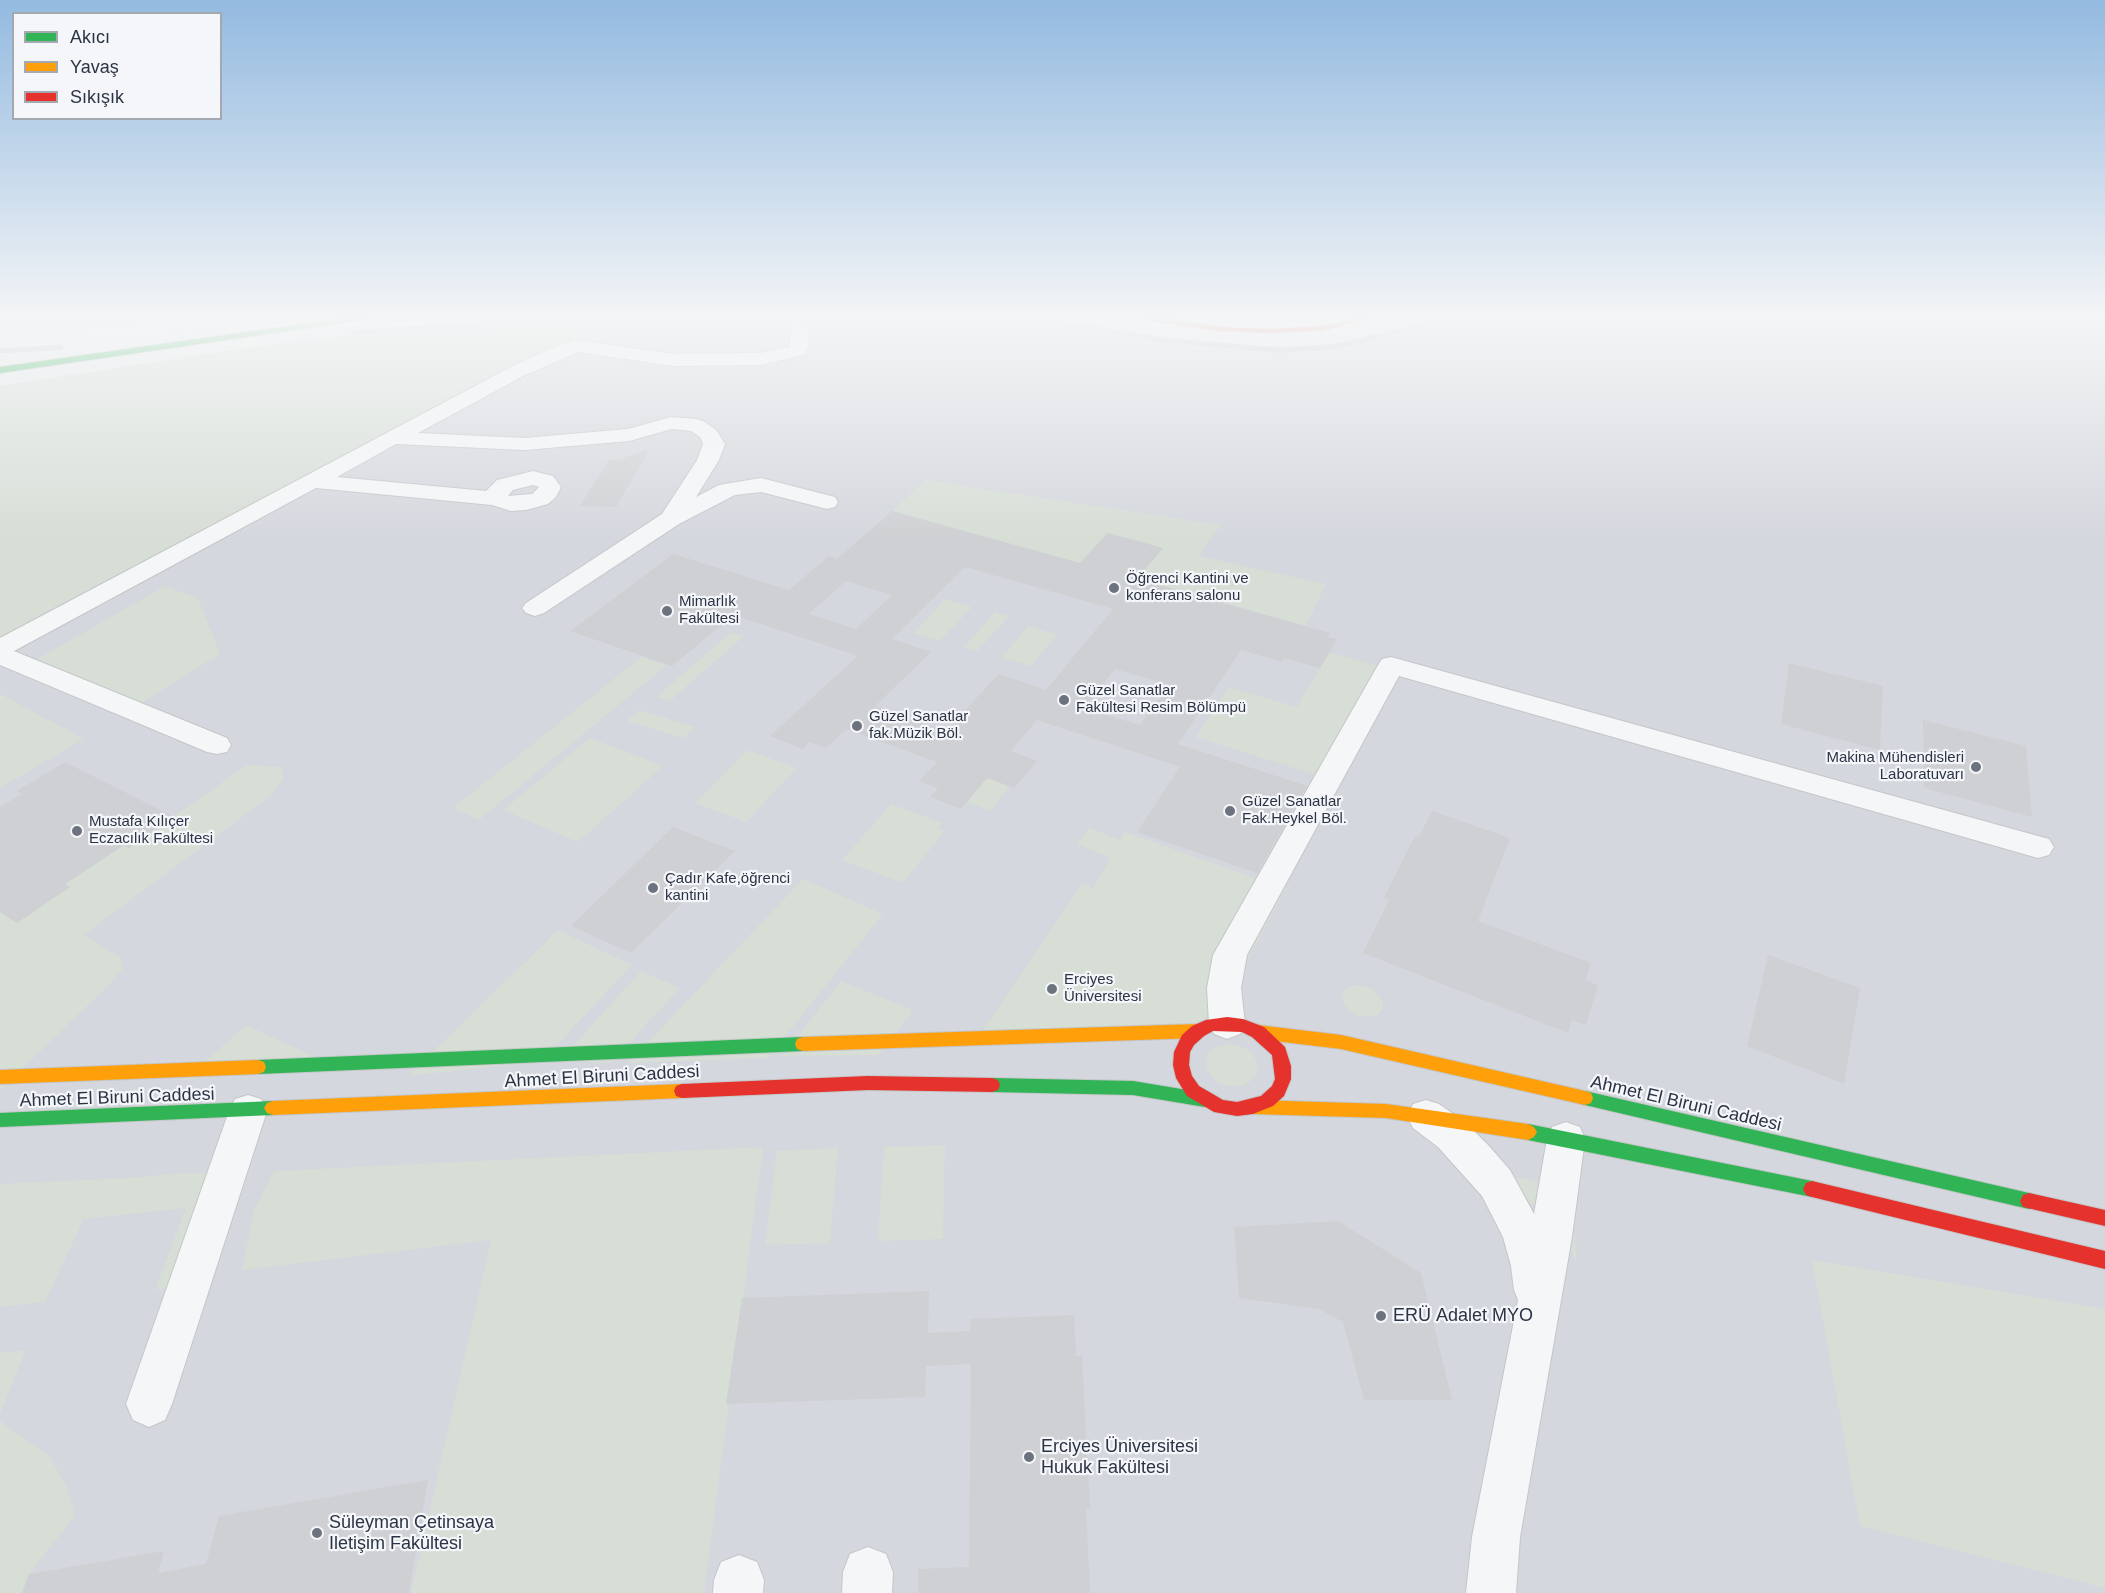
<!DOCTYPE html>
<html>
<head>
<meta charset="utf-8">
<style>
	body { margin:0 }
	#map { position:relative; width:2105px; height:1593px; overflow:hidden; background:#e6e8ea; font-family:Arial,sans-serif }
	canvas { display:block }
	.legend { position:absolute; left:12px; top:12px; width:210px; height:108px; box-sizing:border-box; background:#f4f6f9; border:2px solid #a4a8b1; margin:0; padding:8px 10px; list-style:none; font-size:18px; color:#2b3445 }
	.legend li { display:flex; align-items:center; gap:12px; height:30px }
	.legend b { width:30px; border:2px solid #a4a8b1 }
</style>
</head>
<body>
<div id="map">
<canvas width="2105" height="1593"></canvas>
<ul class="legend">
<li><b style="height:8px;background:#30b455"></b>Akıcı</li>
<li><b style="height:8px;background:#ff9f0a"></b>Yavaş</li>
<li><b style="height:8px;background:#e5322d"></b>Sıkışık</li>
</ul>
</div>
<script>
const ctx = document.querySelector('canvas').getContext('2d');
ctx.lineJoin = 'round';
function paint(path, color) {
  ctx.fillStyle = color;
  ctx.fill(path, 'evenodd');
}
function shape(rows) {
  const path = new Path2D();
  for (const r of rows) {
    path.moveTo(r[0], r[1]);
    for (let i = 2; i < r.length; i += 2) path.lineTo(r[i], r[i + 1]);
  }
  return path;
}
function stroke(path, color, width, dash) {
  ctx.strokeStyle = color;
  ctx.lineWidth = width;
  ctx.lineCap = dash ? 'butt' : 'round';
  ctx.setLineDash(dash || []);
  ctx.stroke(path);
}
function drawText(font, color, halo, rows, align = 'center') {
  ctx.font = font + ' Arial,sans-serif';
  ctx.lineWidth = 4.5;
  ctx.setLineDash([]);
  ctx.textBaseline = 'middle';
  ctx.strokeStyle = halo;
  ctx.fillStyle = color;
  for (const [text, x, y, turn = 0] of rows) {
    ctx.save();
    ctx.translate(x, y);
    ctx.rotate((+turn || 0) * Math.PI / 180);
    ctx.textAlign = isNaN(turn) ? turn : align;
    if (halo) ctx.strokeText(text, 0, 0);
    ctx.fillText(text, 0, 0);
    ctx.restore();
  }
}
paint(shape([
	[0,317,194,317,188,323,0,334],
	[536,317,1061,317,1181,342,1227,347,1298,350,1342,345,1435,317,2105,317,2105,1593,0,1593,0,386,378,330]
]), '#d4d7dd');
paint(shape([
	[586,324,586,338,526,360,490,377,0,638,0,386,277,343],
	[925,480,1221,525,1199,556,1326,584,1306,626,1137,579,1163,548,1108,533,1074,570,892,511],
	[165,586,198,598,220,654,131,709,25,666],
	[945,599,972,607,940,641,913,633],
	[995,612,1009,616,977,651,964,647],
	[1028,626,1057,635,1031,666,1001,658],
	[731,632,744,636,670,701,656,697],
	[1329,652,1386,668,1329,779,1196,737,1229,687,1297,707],
	[641,657,667,665,479,820,453,808],
	[0,694,84,739,0,788],
	[639,710,695,727,684,738,627,721],
	[590,738,663,766,578,842,503,810],
	[747,750,797,768,746,822,695,803],
	[247,765,279,767,283,771,283,780,270,796,84,935,120,957,123,968,110,984,0,1090,0,912,17,922,69,887,65,884,124,845,129,848],
	[987,778,1010,786,991,811,967,802],
	[891,804,942,823,938,829,945,831,903,883,842,860],
	[1089,828,1120,840,1125,832,1286,889,1203,1041,981,1033,1082,883,1093,888,1110,858,1077,844],
	[803,879,883,914,768,1058,628,1063],
	[558,930,632,965,542,1061,408,1076],
	[641,971,680,988,611,1063,559,1061],
	[841,981,913,1010,879,1055,782,1056],
	[1360,985,1373,989,1383,1001,1383,1009,1376,1016,1356,1016,1344,1005,1342,997,1345,990,1352,986],
	[246,1025,328,1063,184,1080],
	[1229,1044,1245,1048,1252,1052,1258,1065,1255,1078,1243,1086,1226,1086,1218,1083,1208,1072,1206,1065,1209,1052,1214,1048],
	[945,1145,943,1239,878,1241,884,1147],
	[763,1147,704,1593,411,1593,491,1240,242,1270,254,1211,274,1171],
	[838,1148,830,1243,765,1245,777,1151],
	[182,1173,209,1173,181,1286,155,1290,186,1208,84,1219,45,1302,0,1307,0,1184,127,1178],
	[1502,1175,1570,1187,1577,1261,1540,1212],
	[1812,1260,2105,1309,2105,1588,1860,1526],
	[26,1350,0,1414,0,1353],
	[0,1421,48,1455,67,1486,75,1516,29,1574,22,1593,0,1593]
]), '#d6ded6');
stroke(shape([
	[1017,317,1172,341,1281,350,1338,346,1456,317],
	[355,332,595,317],
	[0,351,61,347]
]), '#b4c4d5', 5);
paint(shape([
	[650,448,616,507,580,506,609,460,619,460],
	[892,511,1080,563,1108,533,1163,548,1137,579,1330,633,1327,637,1337,639,1320,668,1284,658,1282,662,1241,650,1178,744,1307,786,1257,873,1137,832,1180,767,1037,720,1011,751,1037,761,1014,788,987,778,961,809,930,797,938,788,919,781,937,762,846,729,826,748,809,742,803,749,770,736,858,656,734,615,672,666,570,631,673,554,789,590,829,556,837,559],
	[965,567,1113,609,1046,690,999,674,946,731,875,706,931,652,892,639],
	[846,581,892,595,856,629,809,614],
	[1115,669,1169,685,1140,725,1084,708],
	[1789,663,1883,686,1880,750,1781,724],
	[1923,720,2026,746,2032,817,1924,788],
	[65,762,174,817,129,848,124,845,65,884,70,887,17,923,0,912,0,807,22,794,17,791],
	[1432,811,1510,838,1478,921,1591,963,1585,980,1598,985,1586,1025,1572,1020,1568,1033,1363,953,1389,900,1384,898,1415,836,1419,837],
	[673,827,735,851,631,953,571,926],
	[1768,955,1860,988,1844,1084,1747,1046],
	[1338,1221,1421,1273,1452,1400,1364,1400,1343,1322,1319,1309,1239,1298,1234,1227],
	[929,1291,928,1333,970,1331,971,1319,1074,1315,1076,1356,1082,1356,1090,1509,1086,1509,1090,1593,918,1593,918,1569,969,1567,971,1364,926,1366,925,1397,726,1404,742,1298],
	[428,1480,409,1593,22,1593,29,1574,164,1551,158,1573,206,1564,219,1516]
]), '#ced0d3');
const street = shape([
	[171,317,189,317,187,322,229,317,288,317,285,321,279,322,187,332,169,328,166,324,171,317],
	[1236,317,1254,317,1242,334,1236,335,1230,334,1227,330,1236,317],
	[1309,317,1349,317,1358,319,1361,323,1358,327,1352,328,1312,321,1309,317],
	[800,325,806,326,809,330,808,348,804,355,760,365,674,366,578,352,525,375,418,433,525,438,628,429,671,417,696,419,703,421,716,430,725,444,719,460,696,497,719,485,761,478,835,497,838,502,835,507,827,509,761,492,735,495,679,524,544,613,535,616,526,613,522,608,526,603,662,514,697,460,703,444,700,437,691,431,672,429,629,441,525,450,396,444,337,477,486,491,497,480,533,471,553,476,561,487,556,497,548,504,526,510,511,511,492,505,316,488,14,651,227,738,231,745,227,752,217,754,207,752,0,665,0,638,511,367,550,349,576,340,674,354,760,353,790,347,791,330,794,326,800,325],
	[533,485,539,487,532,494,508,496,513,490,533,485],
	[1391,657,2038,836,2049,839,2054,847,2049,855,2038,858,1399,676,1247,955,1241,988,1245,1024,1240,1034,1227,1039,1214,1034,1209,1024,1207,988,1213,955,1378,665,1382,659,1391,657],
	[248,1095,261,1099,267,1111,172,1404,165,1420,149,1427,133,1420,126,1404,229,1111,235,1099,248,1095],
	[1426,1100,1439,1104,1466,1123,1489,1146,1510,1170,1534,1214,1547,1139,1552,1127,1566,1122,1580,1127,1585,1139,1572,1237,1520,1537,1516,1593,1466,1593,1472,1537,1518,1300,1514,1290,1511,1266,1503,1237,1482,1196,1438,1147,1413,1128,1407,1116,1413,1104,1426,1100],
	[868,1547,886,1554,893,1572,892,1593,842,1593,843,1572,850,1554,868,1547],
	[739,1555,757,1562,764,1580,763,1593,713,1593,714,1580,721,1562,739,1555]
]);
const fast = shape([
	[353,317,374,317,370,319,0,373,0,367,353,317],
	[803,1037,809,1039,811,1044,809,1049,803,1051,258,1074,252,1072,250,1067,252,1062,258,1060,803,1037],
	[992,1078,1133,1081,1205,1093,1211,1095,1213,1100,1211,1105,1205,1107,1133,1095,992,1092,986,1090,984,1085,986,1080,992,1078],
	[1585,1091,2029,1193,2035,1195,2038,1201,2035,1207,2029,1209,1585,1105,1579,1103,1577,1098,1579,1093,1585,1091],
	[273,1101,279,1103,282,1108,279,1113,273,1115,0,1127,0,1113,273,1101],
	[1528,1124,1812,1181,1818,1183,1821,1189,1818,1195,1812,1197,1528,1140,1522,1137,1519,1132,1522,1127,1528,1124]
]);
const slow = shape([
	[1198,1024,1204,1026,1206,1031,1204,1036,1198,1038,803,1051,797,1049,795,1044,797,1039,803,1037,1198,1024],
	[1258,1025,1341,1035,1585,1091,1591,1093,1593,1098,1591,1103,1585,1105,1341,1049,1258,1039,1252,1037,1250,1032,1252,1027,1258,1025],
	[258,1060,264,1062,266,1067,264,1072,258,1074,0,1084,0,1070,258,1060],
	[682,1084,688,1086,690,1091,688,1096,682,1098,273,1115,267,1113,264,1108,267,1103,273,1101,682,1084],
	[1253,1100,1386,1104,1528,1124,1534,1127,1537,1132,1534,1137,1528,1140,1386,1118,1253,1114,1247,1112,1244,1107,1247,1102,1253,1100]
]);
const jam = shape([
	[1135,317,1156,317,1222,327,1272,329,1324,326,1362,317,1377,317,1324,330,1272,333,1222,331,1139,319,1135,317],
	[1227,1017,1243,1019,1264,1027,1285,1047,1291,1066,1291,1079,1284,1096,1273,1106,1253,1114,1237,1116,1214,1112,1187,1096,1176,1078,1173,1065,1174,1052,1182,1035,1192,1026,1206,1020,1227,1017],
	[1213,1031,1242,1032,1252,1037,1272,1055,1275,1079,1272,1086,1261,1096,1237,1102,1223,1100,1199,1086,1192,1076,1189,1065,1190,1052,1194,1045,1204,1036,1213,1031],
	[868,1076,992,1078,998,1080,1000,1085,998,1090,992,1092,868,1090,682,1098,676,1096,674,1091,676,1086,682,1084,868,1076],
	[1812,1181,2105,1251,2105,1269,1812,1197,1806,1195,1803,1189,1806,1183,1812,1181],
	[2029,1193,2105,1210,2105,1226,2023,1207,2020,1201,2023,1195,2029,1193]
]);
stroke(street, '#c4c6c8', 2);
stroke(fast, '#c4c6c8', 2);
stroke(slow, '#c4c6c8', 2);
stroke(jam, '#c4c6c8', 2);
paint(street, '#f5f6f7');
paint(fast, '#30b455');
paint(slow, '#ff9f0a');
paint(jam, '#e5322d');
const sky = ctx.createLinearGradient(0, 0, 0, 540);
sky.addColorStop(0, '#93bae0');
sky.addColorStop(0.59, '#f4f5f6');
sky.addColorStop(1, '#f4f5f600');
ctx.fillStyle = sky;
ctx.fillRect(0, 0, 2105, 540);
for (const [x, y, r, color] of [
	[1114,588,6,"#6c737f"],
	[667,611,6,"#6c737f"],
	[1064,700,6,"#6c737f"],
	[857,726,6,"#6c737f"],
	[1976,767,6,"#6c737f"],
	[1230,811,6,"#6c737f"],
	[77,831,6,"#6c737f"],
	[653,888,6,"#6c737f"],
	[1052,989,6,"#6c737f"],
	[1381,1316,6,"#6c737f"],
	[1029,1457,6,"#6c737f"],
	[317,1533,6,"#6c737f"]
]) {
  const dot = new Path2D();
  dot.arc(x, y, r, 0, 2 * Math.PI);
  ctx.fillStyle = color;
  ctx.fill(dot);
  stroke(dot, '#f4f6f9', 2);
}
drawText('15px', '#2b3445', '#f4f6f9', [
	["Öğrenci Kantini ve",1126,579],
	["konferans salonu",1126,596],
	["Mimarlık",679,602],
	["Fakültesi",679,619],
	["Güzel Sanatlar",1076,691],
	["Fakültesi Resim Bölümpü",1076,708],
	["Güzel Sanatlar",869,717],
	["fak.Müzik Böl.",869,734],
	["Makina Mühendisleri",1964,758,"right"],
	["Laboratuvarı",1964,775,"right"],
	["Güzel Sanatlar",1242,802],
	["Fak.Heykel Böl.",1242,819],
	["Mustafa Kılıçer",89,822],
	["Eczacılık Fakültesi",89,839],
	["Çadır Kafe,öğrenci",665,879],
	["kantini",665,896],
	["Erciyes",1064,980],
	["Üniversitesi",1064,997]
], 'left');
drawText('18px', '#2b3445', '#f4f6f9', [
	["Ahmet El Biruni Caddesi",602,1077,-3],
	["Ahmet El Biruni Caddesi",117,1098,-2],
	["Ahmet El Biruni Caddesi",1686,1104,13]
]);
drawText('18px', '#2b3445', '#f4f6f9', [
	["ERÜ Adalet MYO",1393,1316],
	["Erciyes Üniversitesi",1041,1447],
	["Hukuk Fakültesi",1041,1468],
	["Süleyman Çetinsaya",329,1523],
	["Iletişim Fakültesi",329,1544]
], 'left');
</script>
</body>
</html>
